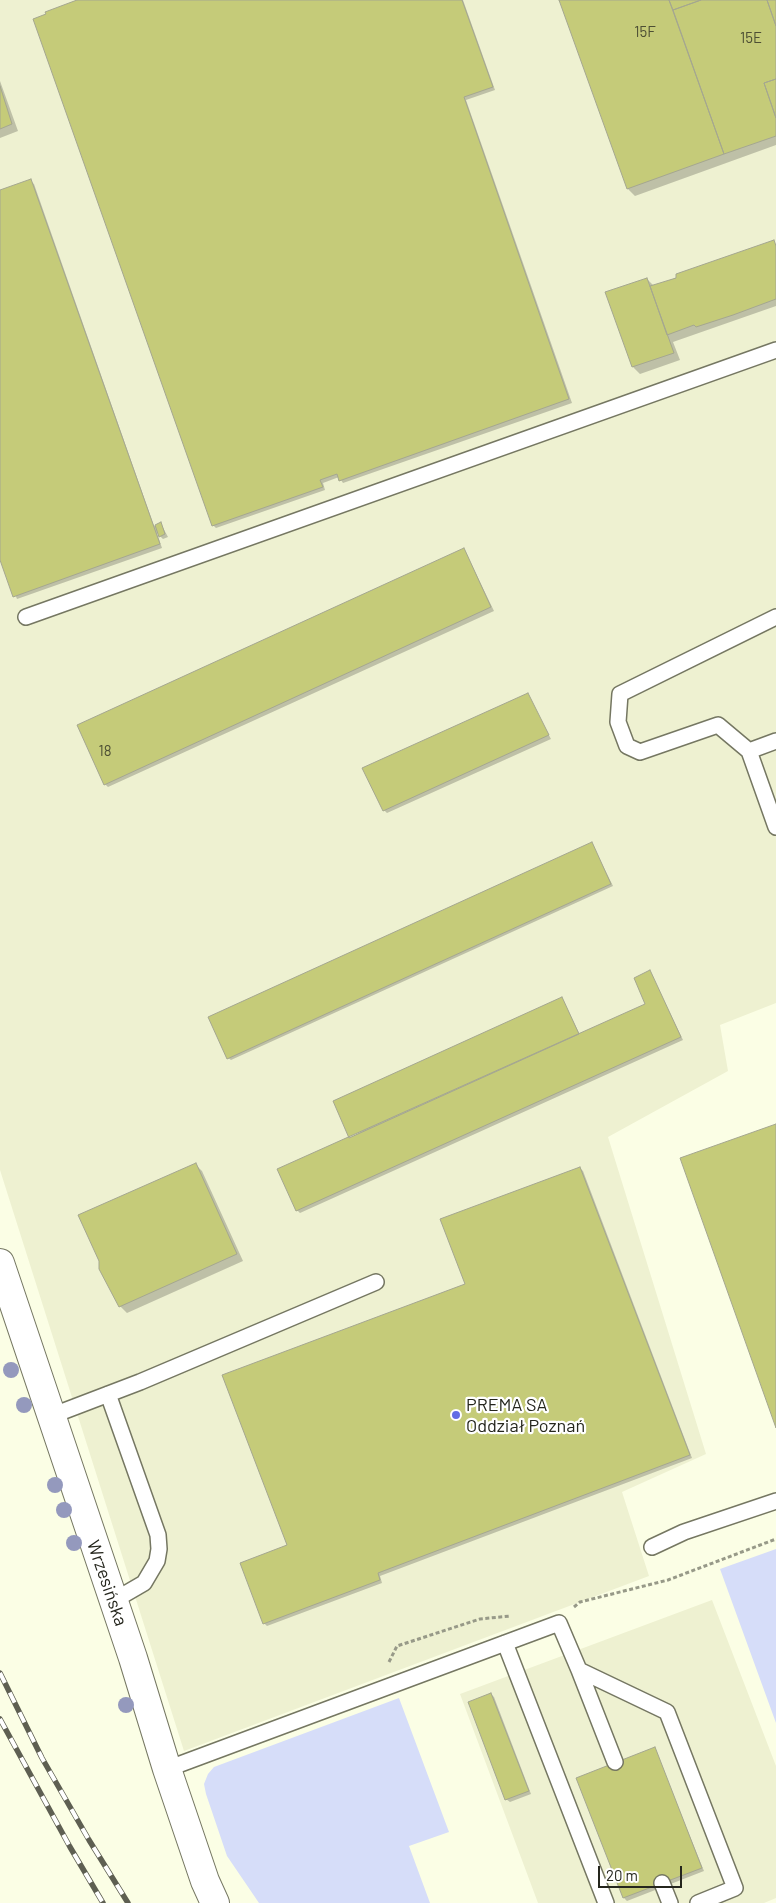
<!DOCTYPE html>
<html>
<head>
<meta charset="utf-8">
<style>
	body { margin:0 }
	#map { position:relative; width:776px; height:1903px; overflow:hidden; background:#fbfee5; font-family:Barlow,sans-serif }
	canvas { display:block }
	.scale { position:absolute; left:598px; top:1866px; width:84px; height:22px; box-sizing:border-box; border:2px solid #25261d; border-top:0; padding-left:6px; font-size:15px; line-height:18px; white-space:nowrap; color:#25261d; -webkit-text-stroke:4px #fff; paint-order:stroke }
</style>
</head>
<body>
<div id="map">
<canvas width="776" height="1903"></canvas>
<div class="scale">20 m</div>
</div>
<script>
const ctx = document.querySelector('canvas').getContext('2d');
ctx.lineJoin = 'round';
function paint(path, color) {
  ctx.fillStyle = color;
  ctx.fill(path, 'evenodd');
}
function shape(rows) {
  const path = new Path2D();
  for (const r of rows) {
    path.moveTo(r[0], r[1]);
    for (let i = 2; i < r.length; i += 2) path.lineTo(r[i], r[i + 1]);
  }
  return path;
}
function stroke(path, color, width, dash) {
  ctx.strokeStyle = color;
  ctx.lineWidth = width;
  ctx.lineCap = dash ? 'butt' : 'round';
  ctx.setLineDash(dash || []);
  ctx.stroke(path);
}
function drawText(font, color, halo, rows, align = 'center') {
  ctx.font = font + ' Barlow,sans-serif';
  ctx.lineWidth = 4.5;
  ctx.setLineDash([]);
  ctx.textBaseline = 'middle';
  ctx.strokeStyle = halo;
  ctx.fillStyle = color;
  for (const [text, x, y, turn = 0] of rows) {
    ctx.save();
    ctx.translate(x, y);
    ctx.rotate((+turn || 0) * Math.PI / 180);
    ctx.textAlign = isNaN(turn) ? turn : align;
    if (halo) ctx.strokeText(text, 0, 0);
    ctx.fillText(text, 0, 0);
    ctx.restore();
  }
}
paint(shape([
	[0,0,776,0,776,1003,720,1025,728,1071,608,1137,706,1454,622,1492,649,1576,184,1751,0,1170],
	[712,1600,776,1766,776,1898,764,1903,538,1903,460,1694]
]), '#eef1d1');
paint(shape([
	[776,1549,776,1723,720,1569],
	[399,1698,449,1832,409,1846,430,1903,259,1903,227,1856,206,1794,204,1784,208,1774,214,1767]
]), '#d6ddf9');
paint(shape([
	[81,0,463,0,495,90,466,100,572,403,343,483,339,477,323,483,325,490,216,528,213,525],
	[561,0,776,0,776,145,635,196,628,189],
	[0,81,18,131,0,138],
	[30,181,34,184,154,526,161,524,168,537,163,539,157,533,162,548,17,599,0,557,0,192],
	[774,242,776,245,776,306,673,342,680,360,640,374,633,367,607,293,647,279,654,286],
	[464,549,494,611,108,787,105,784],
	[527,694,551,739,387,813,384,810],
	[592,844,613,886,231,1060,227,1057],
	[650,972,683,1040,300,1213,297,1210,351,1138,562,998,580,1035,647,1004],
	[195,1164,202,1171,243,1261,127,1313,120,1306],
	[580,1168,583,1171,692,1458,380,1576,382,1583,267,1626,264,1623,289,1546],
	[491,1694,494,1697,531,1794,510,1802,506,1799],
	[654,1748,704,1871,627,1901,624,1898]
]), '#0003');
const building = shape([
	[77,0,462,0,493,87,464,97,569,399,339,481,337,474,320,480,323,487,212,526,33,19,46,14,45,12,77,0],
	[559,0,669,0,724,154,627,189,559,0],
	[669,0,701,0,673,10,669,0],
	[701,0,767,0,776,26,776,79,764,83,776,118,776,136,724,154,673,10,701,0],
	[767,0,776,0,776,26,767,0],
	[776,79,776,118,764,83,776,79],
	[0,86,12,124,0,129,0,86],
	[31,179,160,544,13,597,0,560,0,190,31,179],
	[774,240,776,246,776,299,733,315,696,327,694,325,667,335,650,286,676,278,676,274,774,240],
	[647,278,674,353,632,367,605,292,647,278],
	[161,522,165,534,159,537,155,525,161,522],
	[464,548,491,607,104,785,77,725,464,548],
	[528,693,549,735,383,811,362,768,528,693],
	[592,842,611,884,227,1059,208,1017,592,842],
	[650,970,681,1037,296,1211,277,1169,645,1004,634,978,650,970],
	[562,997,579,1034,349,1138,333,1101,562,997],
	[776,1124,776,1428,680,1158,776,1124],
	[196,1163,237,1254,119,1307,99,1269,99,1261,78,1215,196,1163],
	[580,1167,690,1455,378,1573,380,1580,263,1624,240,1563,287,1545,222,1375,465,1284,440,1219,580,1167],
	[491,1693,529,1791,505,1800,468,1702,491,1693],
	[655,1747,702,1868,623,1898,576,1778,655,1747]
]);
paint(building, '#c5cb79');
stroke(building, '#a5a790', 1);
const service = shape([
	[26,617,776,350],
	[776,741,749,751,776,827],
	[749,751,718,725,640,752,627,746,618,722,620,694,776,617],
	[108,1394,158,1535,159,1549,157,1561,144,1583,113,1601],
	[51,1416,140,1382,376,1282],
	[652,1547,684,1532,776,1501],
	[505,1643,606,1903],
	[579,1670,615,1762],
	[167,1769,559,1623,579,1670,667,1712,735,1888,698,1903],
	[662,1883,670,1903]
]);
const minor = shape([
	[0,1263,133,1658,167,1769,205,1881,215,1903]
]);
stroke(service, '#757762', 18);
stroke(minor, '#757762', 30);
stroke(shape([
	[574,1607,580,1602,668,1580,776,1539],
	[389,1662,397,1646,480,1619,511,1616]
]), '#979988', 3, [4, 2.5]);
stroke(service, '#fff', 15);
stroke(minor, '#fff', 28);
const rail = shape([
	[0,1673,42,1758,89,1840,128,1903],
	[0,1719,70,1847,103,1903]
]);
stroke(rail, '#5e5f52', 5.5);
stroke(rail, '#fff', 4, [11]);
ctx.fillStyle = '#9499bd';
for (const [x, y] of [
	[11,1370],
	[24,1405],
	[55,1485],
	[64,1510],
	[74,1543],
	[126,1705]
]) {
  ctx.beginPath();
  ctx.arc(x, y, 8, 0, 2 * Math.PI);
  ctx.fill();
}
for (const [x, y, r, color] of [
	[456,1415,5,"#626de5"]
]) {
  const dot = new Path2D();
  dot.arc(x, y, r, 0, 2 * Math.PI);
  ctx.fillStyle = color;
  ctx.fill(dot);
  stroke(dot, '#fff', 2);
}
drawText('15px', '#4d4f34', null, [
	["15F",645,32],
	["15E",751,38],
	["18",105,751]
]);
drawText('18px', '#25261d', '#fff', [
	["PREMA SA",466,1405],
	["Oddział Poznań",466,1426]
], 'left');
drawText('18px', '#25261d', '#fff', [
	["Wrzesińska",107,1583,71]
]);
</script>
</body>
</html>
